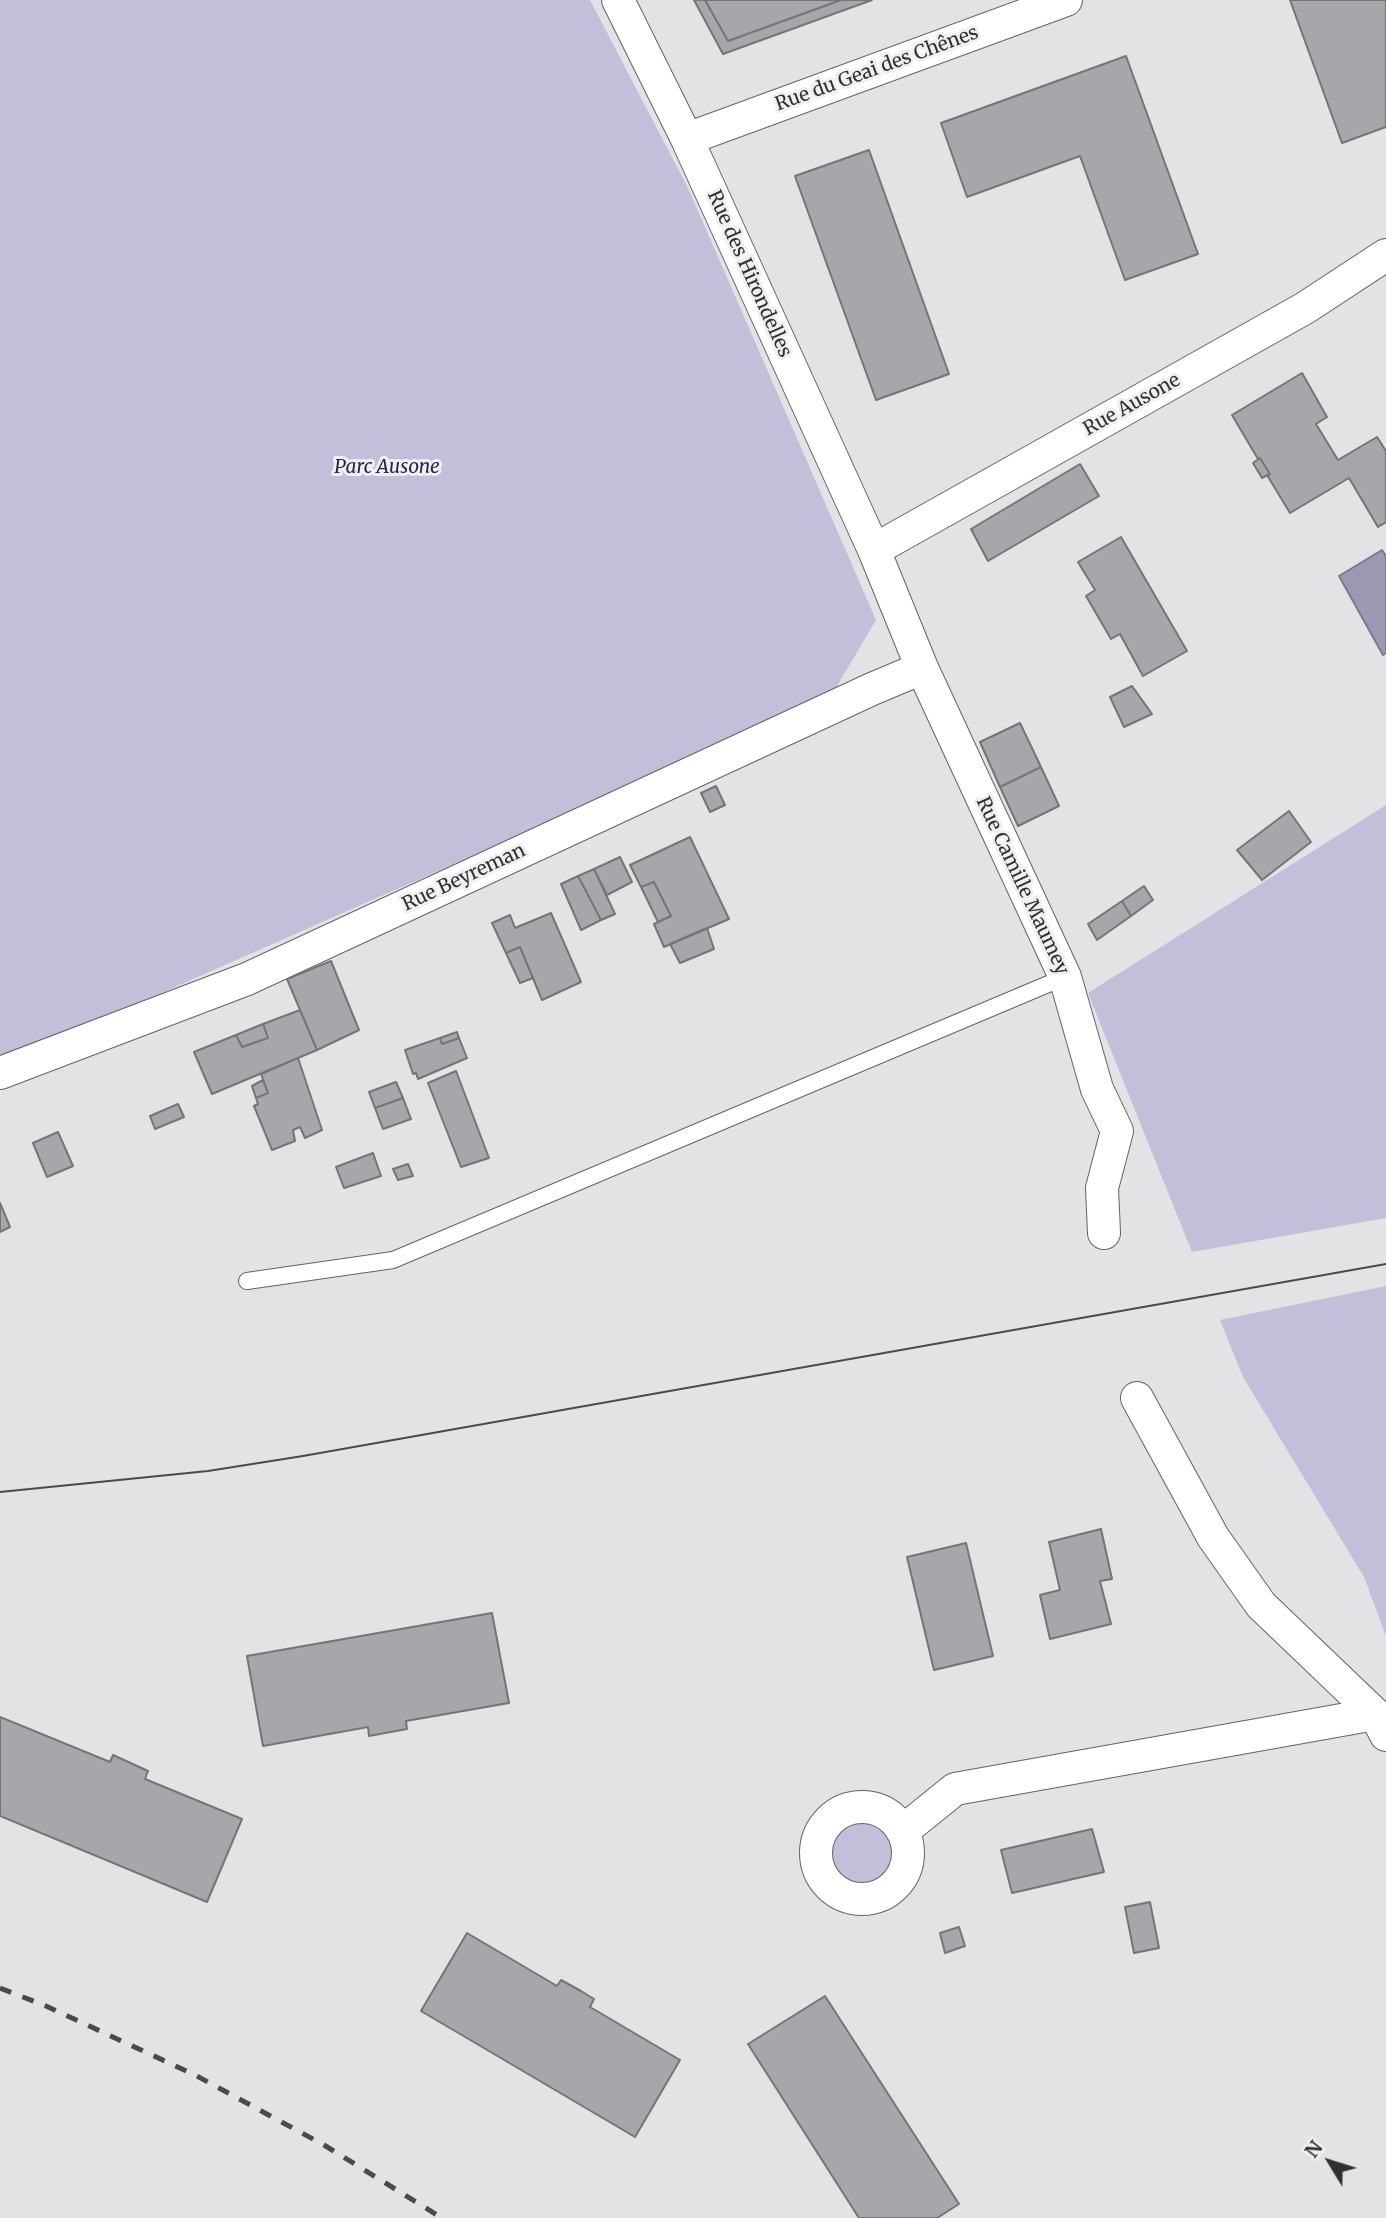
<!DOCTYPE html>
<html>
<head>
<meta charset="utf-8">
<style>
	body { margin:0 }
	#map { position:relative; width:1386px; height:2218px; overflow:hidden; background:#e3e2e5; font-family:Merriweather,serif }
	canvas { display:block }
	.north { position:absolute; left:1295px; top:2127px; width:70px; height:70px; -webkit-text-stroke:5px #f0eff3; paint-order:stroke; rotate:308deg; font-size:19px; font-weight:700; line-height:28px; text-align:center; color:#313132 }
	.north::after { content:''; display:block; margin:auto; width:24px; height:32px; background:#313132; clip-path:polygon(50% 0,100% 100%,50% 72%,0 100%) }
</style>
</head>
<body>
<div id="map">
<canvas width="1386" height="2218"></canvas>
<div class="north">N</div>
</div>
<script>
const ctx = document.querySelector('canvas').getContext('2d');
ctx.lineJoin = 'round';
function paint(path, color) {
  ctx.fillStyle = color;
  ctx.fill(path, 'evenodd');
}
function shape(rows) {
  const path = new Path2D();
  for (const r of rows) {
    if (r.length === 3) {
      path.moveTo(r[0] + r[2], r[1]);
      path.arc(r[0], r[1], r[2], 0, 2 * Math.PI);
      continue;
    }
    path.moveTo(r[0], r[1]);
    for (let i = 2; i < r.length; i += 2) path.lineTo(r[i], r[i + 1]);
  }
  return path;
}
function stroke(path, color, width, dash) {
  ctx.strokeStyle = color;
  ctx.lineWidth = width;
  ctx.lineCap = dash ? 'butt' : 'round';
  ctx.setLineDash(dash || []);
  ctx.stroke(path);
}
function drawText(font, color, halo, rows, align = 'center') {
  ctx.font = font + ' Merriweather,serif';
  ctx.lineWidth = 6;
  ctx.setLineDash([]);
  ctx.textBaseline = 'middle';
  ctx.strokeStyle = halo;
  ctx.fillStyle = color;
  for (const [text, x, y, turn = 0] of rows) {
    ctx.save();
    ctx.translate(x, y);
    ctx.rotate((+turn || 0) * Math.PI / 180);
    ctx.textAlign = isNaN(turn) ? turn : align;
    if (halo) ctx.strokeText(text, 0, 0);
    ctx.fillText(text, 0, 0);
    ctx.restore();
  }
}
paint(shape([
	[0,0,590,0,688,188,876,620,830,698,21,1055,0,1062],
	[1386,805,1386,1218,1192,1252,1088,993],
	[1386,1286,1386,1636,1364,1577,1243,1377,1220,1320],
	[863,1854,32]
]), '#c3bed9');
const water = shape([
	[1382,550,1386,556,1386,653,1383,655,1339,576,1382,550]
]);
paint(water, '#9d98b4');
stroke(water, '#7d798d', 2);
const building = shape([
	[694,0,705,0,728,41,841,0,872,0,723,54,694,0],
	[705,0,841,0,728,41,705,0],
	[1290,0,1386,0,1386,127,1342,143,1290,0],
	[1126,56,1198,254,1125,280,1080,156,967,197,941,123,1126,56],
	[869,150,949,374,876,400,795,176,869,150],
	[1302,373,1327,417,1316,424,1338,460,1377,437,1386,451,1386,522,1378,527,1349,478,1290,513,1267,475,1270,474,1260,458,1258,459,1232,415,1302,373],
	[1260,458,1270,474,1262,478,1253,463,1260,458],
	[1080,464,1099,496,988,561,971,529,1080,464],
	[1121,537,1187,651,1143,676,1120,634,1111,639,1086,596,1095,590,1078,562,1121,537],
	[1132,686,1152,714,1124,727,1110,697,1132,686],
	[1020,723,1041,767,1000,787,980,742,1020,723],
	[1041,767,1059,806,1018,826,1000,787,1041,767],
	[716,786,725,805,710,812,701,793,716,786],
	[1289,811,1311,842,1262,880,1237,850,1289,811],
	[690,837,729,919,664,947,654,924,671,916,654,882,641,887,630,865,690,837],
	[620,857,632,882,607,895,594,869,620,857],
	[594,869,615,914,601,920,578,876,594,869],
	[578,876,601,920,581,930,561,884,578,876],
	[654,882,671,916,658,922,641,887,654,882],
	[1144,886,1153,900,1131,916,1122,901,1144,886],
	[1122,901,1131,916,1097,940,1088,924,1122,901],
	[551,913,581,982,542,1000,520,947,506,953,492,923,510,915,515,928,551,913],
	[707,928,714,949,680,963,670,944,707,928],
	[520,947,533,978,520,983,506,953,520,947],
	[331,961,359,1030,317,1050,287,979,331,961],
	[300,1010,317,1050,212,1094,194,1052,236,1035,242,1047,268,1038,263,1024,300,1010],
	[263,1024,268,1038,242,1047,236,1035,263,1024],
	[457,1032,459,1038,442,1044,440,1038,457,1032],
	[440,1038,442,1044,459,1038,467,1058,418,1079,416,1073,413,1074,405,1050,440,1038],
	[298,1058,322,1130,305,1138,300,1127,293,1130,295,1141,272,1150,254,1106,258,1104,256,1098,268,1093,261,1074,298,1058],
	[456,1071,489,1158,461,1167,428,1083,456,1071],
	[263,1080,268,1093,256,1098,252,1086,263,1080],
	[396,1082,403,1098,375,1108,369,1092,396,1082],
	[403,1098,411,1119,383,1129,375,1108,403,1098],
	[178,1104,184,1117,155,1129,150,1116,178,1104],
	[58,1132,73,1166,47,1177,33,1143,58,1132],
	[373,1153,381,1176,344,1188,336,1167,373,1153],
	[408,1164,413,1176,398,1180,393,1169,408,1164],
	[0,1203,10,1227,0,1232,0,1203],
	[1101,1529,1112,1579,1100,1581,1111,1624,1050,1639,1040,1595,1060,1590,1049,1542,1101,1529],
	[966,1543,993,1656,934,1670,907,1557,966,1543],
	[492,1613,509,1703,406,1721,407,1729,369,1736,368,1727,263,1746,247,1656,492,1613],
	[0,1717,110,1762,113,1755,148,1771,145,1779,242,1819,207,1902,0,1816,0,1717],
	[1092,1829,1104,1872,1012,1893,1001,1850,1092,1829],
	[1150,1902,1159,1948,1134,1953,1125,1907,1150,1902],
	[959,1927,965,1946,945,1953,940,1933,959,1927],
	[467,1933,557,1986,561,1980,581,1991,594,1999,590,2007,680,2060,635,2137,421,2011,467,1933],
	[825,1996,959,2204,937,2218,859,2218,748,2044,825,1996]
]);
paint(building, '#a7a6aa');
stroke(building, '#757578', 2);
const lane = shape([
	[247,1281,393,1260,1065,977]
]);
const street = shape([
	[618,0,687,139,874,550,922,668,1065,977,1097,1089,1117,1131,1102,1188,1104,1233],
	[687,139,1066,0],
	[874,550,1305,308,1386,255],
	[0,1073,247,979,872,689,922,668],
	[1137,1398,1213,1537,1261,1605,1375,1714,1386,1735],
	[862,1853,46],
	[903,1831,955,1789,1375,1714]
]);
stroke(lane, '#646366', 18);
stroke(street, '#646366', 34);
stroke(lane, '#fff', 16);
stroke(street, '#fff', 32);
stroke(shape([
	[0,1492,208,1471,303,1456,1386,1264]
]), '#4a4a4b', 2);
stroke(shape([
	[0,1988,46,2006,195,2075,324,2145,442,2218]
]), '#4a4a4b', 5, [12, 12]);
drawText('19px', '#313132', '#f0eff3', [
	["Rue du Geai des Chênes",877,69,-20],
	["Rue des Hirondelles",749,274,66],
	["Rue Ausone",1132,405,-29],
	["Rue Beyreman",464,878,-25],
	["Rue Camille Maumey",1022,886,65]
]);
drawText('italic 19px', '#2f244c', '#f0eff3', [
	["Parc Ausone",387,468]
]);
</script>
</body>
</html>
